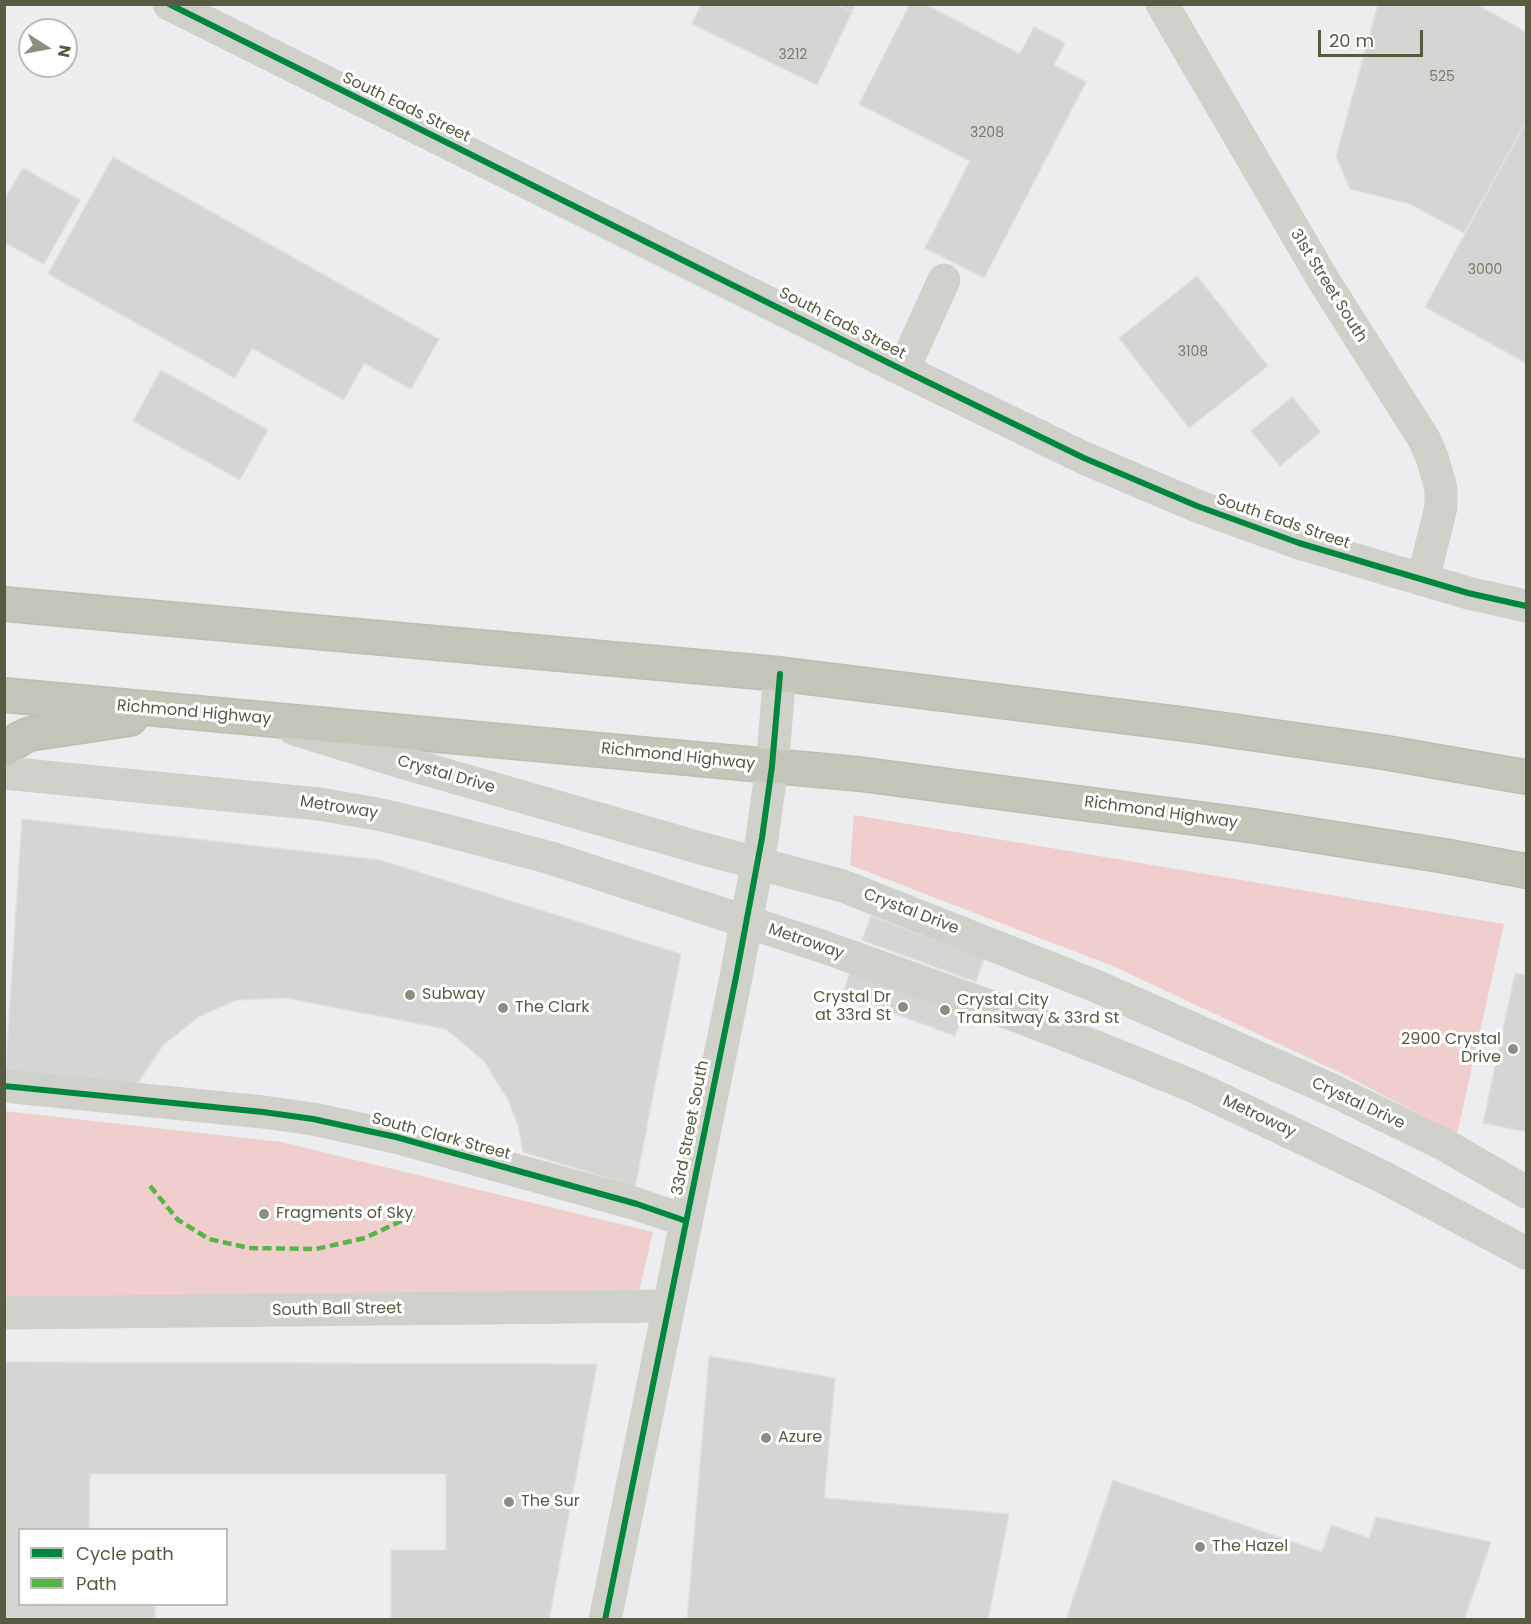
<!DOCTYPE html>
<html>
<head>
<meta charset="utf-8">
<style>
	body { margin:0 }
	#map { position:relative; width:1531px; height:1624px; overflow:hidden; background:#ecedee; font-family:Poppins,sans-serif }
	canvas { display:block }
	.frame { position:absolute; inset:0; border:6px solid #585b42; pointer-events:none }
	.legend { position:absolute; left:18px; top:1528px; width:210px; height:78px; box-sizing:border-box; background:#fff; border:2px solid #bcbdb3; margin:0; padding:8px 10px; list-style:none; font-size:18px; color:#585b42 }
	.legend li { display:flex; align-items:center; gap:12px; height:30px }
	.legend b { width:30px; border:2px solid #bcbdb3 }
	.north { position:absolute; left:18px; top:18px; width:60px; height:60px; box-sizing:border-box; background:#fff; border:2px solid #bcbdb3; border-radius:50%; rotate:101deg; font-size:16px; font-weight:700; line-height:24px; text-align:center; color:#585b42 }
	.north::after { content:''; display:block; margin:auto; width:21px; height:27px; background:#8c8e7e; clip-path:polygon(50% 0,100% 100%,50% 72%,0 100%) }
	.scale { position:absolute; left:1318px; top:30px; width:105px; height:27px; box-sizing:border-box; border:3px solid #585b42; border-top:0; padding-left:8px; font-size:18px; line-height:21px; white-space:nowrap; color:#585b42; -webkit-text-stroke:4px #fff; paint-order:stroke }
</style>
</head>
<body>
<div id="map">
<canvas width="1531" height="1624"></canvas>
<div class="frame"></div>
<ul class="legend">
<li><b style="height:8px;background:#00873e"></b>Cycle path</li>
<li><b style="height:8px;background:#58b447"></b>Path</li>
</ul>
<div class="north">N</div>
<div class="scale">20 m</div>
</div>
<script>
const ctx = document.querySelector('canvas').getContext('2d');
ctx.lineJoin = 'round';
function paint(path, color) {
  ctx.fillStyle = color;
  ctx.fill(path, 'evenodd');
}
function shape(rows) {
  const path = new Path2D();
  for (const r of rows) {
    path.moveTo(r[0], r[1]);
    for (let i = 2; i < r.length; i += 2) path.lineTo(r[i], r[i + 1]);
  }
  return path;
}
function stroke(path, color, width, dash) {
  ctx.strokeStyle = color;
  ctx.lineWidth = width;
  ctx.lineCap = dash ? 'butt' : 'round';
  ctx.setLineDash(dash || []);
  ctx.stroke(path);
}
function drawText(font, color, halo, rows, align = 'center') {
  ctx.font = font + ' Poppins,sans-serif';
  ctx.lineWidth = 6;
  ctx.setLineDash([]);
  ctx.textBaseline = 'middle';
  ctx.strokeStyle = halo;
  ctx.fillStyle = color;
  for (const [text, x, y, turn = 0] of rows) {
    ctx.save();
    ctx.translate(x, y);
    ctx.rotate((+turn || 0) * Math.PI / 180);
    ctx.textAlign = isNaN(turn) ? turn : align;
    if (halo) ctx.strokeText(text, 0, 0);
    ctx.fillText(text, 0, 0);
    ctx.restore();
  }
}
paint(shape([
	[854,815,1504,924,1457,1134,1341,1073,1115,967,850,865],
	[5,1111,281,1142,653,1232,638,1296,5,1297]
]), '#f0cece');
const building = shape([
	[701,4,836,4,852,12,817,85,692,24,701,4],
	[836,4,855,4,852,12,836,4],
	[910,4,925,4,1020,54,1034,27,1065,43,1054,65,1086,82,984,278,925,248,970,161,859,104,910,4],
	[1378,4,1476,4,1526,32,1526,122,1464,233,1410,204,1350,189,1336,156,1378,4],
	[1526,122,1526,363,1425,307,1526,122],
	[113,157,439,339,411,389,364,363,344,400,252,348,235,378,48,274,113,157],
	[23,168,80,200,44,264,4,242,4,200,23,168],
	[1197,276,1268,366,1189,428,1119,338,1197,276],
	[161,370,268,430,240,480,133,421,161,370],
	[1292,397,1321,432,1280,466,1251,431,1292,397],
	[22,819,380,860,681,954,635,1187,523,1152,518,1125,507,1098,484,1061,446,1029,285,998,237,1000,200,1016,163,1045,134,1089,5,1077,22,819],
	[871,916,984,958,976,982,862,940,871,916],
	[851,970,964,1012,955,1036,842,994,851,970],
	[1515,973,1526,975,1526,1132,1483,1123,1515,973],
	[709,1356,835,1378,824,1498,1009,1514,988,1620,687,1620,709,1356],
	[4,1362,597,1364,549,1620,391,1620,391,1550,446,1550,446,1474,90,1474,89,1530,20,1530,20,1604,155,1604,155,1620,4,1620,4,1362],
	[1113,1480,1322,1552,1331,1525,1369,1538,1376,1517,1491,1542,1464,1620,1066,1620,1113,1480]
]);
paint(building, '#d5d6d3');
stroke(building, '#dfe0df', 1.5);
const highway = shape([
	[4,604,780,674,1191,725,1382,752,1526,777],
	[4,695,859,774,1254,826,1445,856,1526,871],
	[4,750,21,738,30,734,130,719]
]);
stroke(highway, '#bbbeb0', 36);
stroke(shape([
	[169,4,903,370,1084,458,1197,506,1299,543,1468,593,1526,606],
	[1162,4,1324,281,1424,439,1432,457,1441,489,1441,507,1423,580],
	[903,370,944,280],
	[294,729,401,762,704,849,843,886,1098,987,1332,1090,1443,1144,1526,1192],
	[4,773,319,804,377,814,433,827,551,858,821,946,1020,1017,1099,1048,1195,1087,1298,1136,1385,1178,1526,1253],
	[4,1086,263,1112,313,1119,396,1137,637,1204,686,1221],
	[4,1313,669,1306],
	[605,1620,736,977,762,838,772,766,780,674]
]), '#d0d1ca', 33);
stroke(highway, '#c4c6b9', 33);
stroke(shape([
	[150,1186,178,1220,209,1239,249,1248,316,1249,365,1238,416,1214]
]), '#58b447', 4.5, [9, 4.5]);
stroke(shape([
	[169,4,903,370,1084,458,1197,506,1299,543,1468,593,1526,606],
	[4,1086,263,1112,313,1119,396,1137,637,1204,686,1221],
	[605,1620,736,977,762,838,772,766,780,674]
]), '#00873e', 6);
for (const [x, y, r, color] of [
	[410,995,6,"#8c8e7e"],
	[903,1007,6,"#8c8e7e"],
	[503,1008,6,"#8c8e7e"],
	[945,1010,6,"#8c8e7e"],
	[1513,1049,6,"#8c8e7e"],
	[264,1214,6,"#8c8e7e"],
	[766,1438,6,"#8c8e7e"],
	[509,1502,6,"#8c8e7e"],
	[1200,1547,6,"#8c8e7e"]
]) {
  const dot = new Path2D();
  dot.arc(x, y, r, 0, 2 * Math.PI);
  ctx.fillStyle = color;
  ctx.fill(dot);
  stroke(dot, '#fff', 2);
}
drawText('14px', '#797c68', null, [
	["3212",793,55],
	["525",1442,77],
	["3208",987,133],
	["3000",1485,270],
	["3108",1193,352]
]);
drawText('16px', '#585b42', '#fff', [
	["South Eads Street",406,108,26],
	["31st Street South",1328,286,58],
	["South Eads Street",842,324,27],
	["South Eads Street",1283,522,19],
	["Richmond Highway",194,713,5],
	["Richmond Highway",678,757,6],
	["Crystal Drive",446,775,16],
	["Metroway",339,808,9],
	["Richmond Highway",1161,813,8],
	["Crystal Drive",911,912,21],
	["Metroway",806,942,19],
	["Crystal Drive",1358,1104,25],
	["Metroway",1259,1117,25],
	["33rd Street South",691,1128,-79],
	["South Clark Street",441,1137,15],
	["South Ball Street",337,1310,-1]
]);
drawText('16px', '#585b42', '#fff', [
	["Subway",422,995],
	["Crystal Dr",891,998,"right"],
	["at 33rd St",891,1016,"right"],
	["Crystal City",957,1001],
	["Transitway & 33rd St",957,1019],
	["The Clark",515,1008],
	["2900 Crystal",1501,1040,"right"],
	["Drive",1501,1058,"right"],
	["Fragments of Sky",276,1214],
	["Azure",778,1438],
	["The Sur",521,1502],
	["The Hazel",1212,1547]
], 'left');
</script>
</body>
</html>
